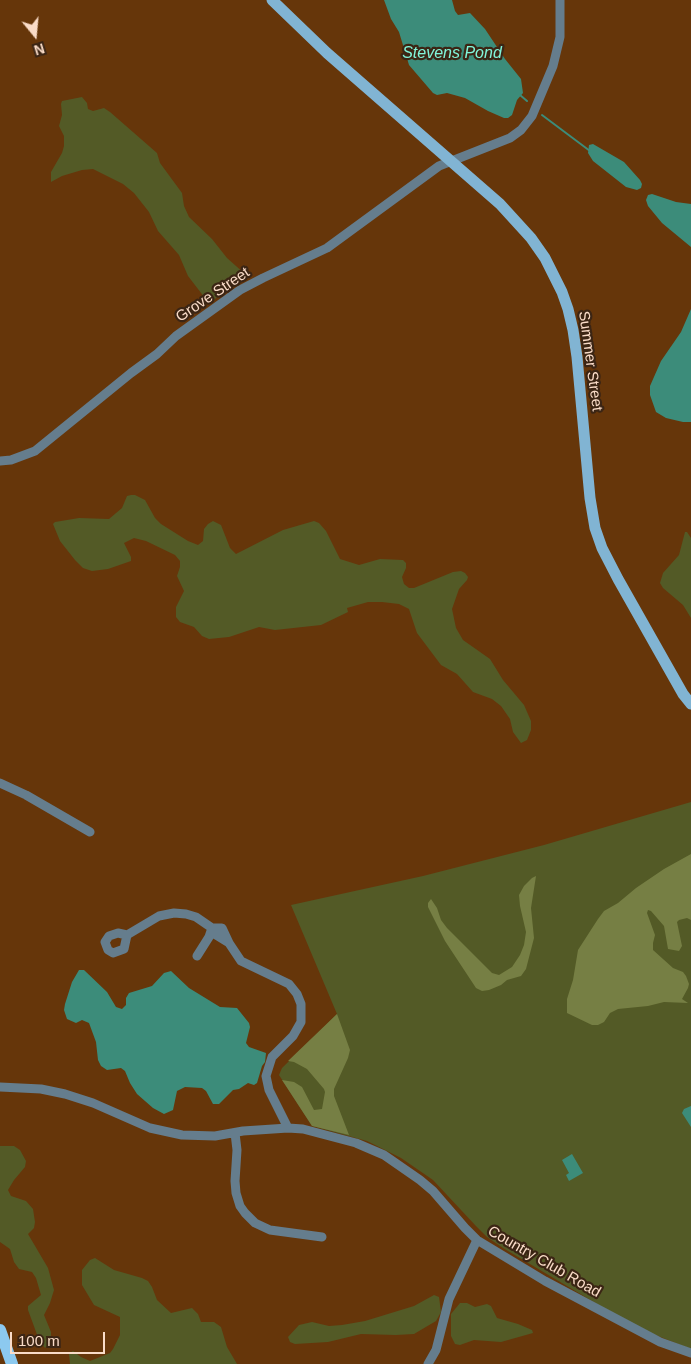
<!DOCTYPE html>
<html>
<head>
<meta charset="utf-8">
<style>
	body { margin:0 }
	#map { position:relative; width:691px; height:1364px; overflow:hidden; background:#66360a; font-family:Helvetica,sans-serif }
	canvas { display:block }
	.north { position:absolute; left:10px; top:10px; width:50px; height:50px; -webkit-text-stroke:4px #3b2514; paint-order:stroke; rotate:163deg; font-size:14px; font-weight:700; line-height:20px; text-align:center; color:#fadcc8 }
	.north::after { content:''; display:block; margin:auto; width:18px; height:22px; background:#fadcc8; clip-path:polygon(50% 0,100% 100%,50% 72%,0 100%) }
	.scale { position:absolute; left:10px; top:1332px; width:95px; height:22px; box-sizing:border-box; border:2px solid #fadcc8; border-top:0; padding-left:6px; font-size:15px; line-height:18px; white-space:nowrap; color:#fadcc8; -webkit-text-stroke:4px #3b2514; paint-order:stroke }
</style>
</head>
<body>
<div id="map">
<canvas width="691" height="1364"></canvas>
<div class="north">N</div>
<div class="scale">100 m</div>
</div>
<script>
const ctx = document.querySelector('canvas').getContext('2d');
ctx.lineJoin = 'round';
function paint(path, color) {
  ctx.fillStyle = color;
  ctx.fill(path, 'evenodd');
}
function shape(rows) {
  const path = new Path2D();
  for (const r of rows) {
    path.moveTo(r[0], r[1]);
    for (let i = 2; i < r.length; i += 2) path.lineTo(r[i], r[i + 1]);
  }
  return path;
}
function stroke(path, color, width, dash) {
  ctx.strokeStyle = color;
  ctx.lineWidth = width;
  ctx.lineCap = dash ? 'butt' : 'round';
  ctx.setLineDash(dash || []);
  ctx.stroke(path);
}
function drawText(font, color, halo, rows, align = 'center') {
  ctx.font = font + ' Helvetica,sans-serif';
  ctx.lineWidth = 4.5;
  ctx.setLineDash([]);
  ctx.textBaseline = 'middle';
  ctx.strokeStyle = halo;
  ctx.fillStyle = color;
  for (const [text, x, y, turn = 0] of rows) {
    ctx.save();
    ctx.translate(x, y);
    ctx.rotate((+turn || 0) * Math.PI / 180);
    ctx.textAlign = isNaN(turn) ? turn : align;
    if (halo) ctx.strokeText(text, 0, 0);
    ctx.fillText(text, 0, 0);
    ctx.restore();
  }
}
paint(shape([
	[82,97,87,103,88,109,93,111,104,108,110,112,157,153,160,163,182,193,184,206,189,217,212,239,227,258,245,274,243,278,228,286,214,300,208,302,188,276,179,255,158,231,149,212,134,193,123,184,93,169,82,170,62,176,51,182,51,172,62,153,64,146,64,136,59,126,62,115,61,104,62,101],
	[131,495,135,495,145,500,155,518,161,524,188,541,198,545,203,541,204,529,208,524,213,521,221,525,230,548,236,554,283,530,314,521,319,523,326,531,340,559,359,565,380,559,403,560,406,563,406,568,402,577,404,584,409,588,414,588,453,572,461,571,465,573,468,577,467,580,459,589,452,609,456,628,463,640,490,659,503,680,524,705,531,721,531,730,527,740,521,743,513,732,510,719,501,706,492,699,473,692,457,674,441,665,417,633,409,609,399,604,382,602,368,602,347,608,348,612,321,625,275,630,259,627,229,637,209,639,202,636,194,627,180,622,176,617,176,607,184,591,177,576,180,567,180,561,175,555,146,541,134,538,124,543,131,557,131,561,108,569,92,571,83,568,75,560,60,541,53,524,55,522,79,518,109,519,122,508,127,496],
	[685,532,687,532,691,538,691,618,683,605,663,588,660,583,663,573,679,555],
	[691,802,691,1349,653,1334,604,1308,503,1248,487,1237,475,1225,433,1180,401,1158,367,1141,312,1126,279,1075,282,1068,337,1014,291,905,423,876,544,845],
	[0,1146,14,1146,20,1150,26,1161,25,1167,14,1180,8,1190,11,1196,26,1201,33,1209,35,1222,34,1228,28,1234,48,1268,54,1290,50,1303,44,1315,51,1332,51,1341,45,1348,39,1340,28,1310,28,1306,41,1295,36,1278,32,1272,19,1269,14,1262,10,1249,0,1242],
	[95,1258,114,1270,142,1278,148,1281,152,1287,157,1300,171,1313,192,1308,198,1314,201,1322,214,1322,221,1327,227,1347,237,1364,70,1364,69,1354,73,1351,81,1357,90,1361,110,1353,113,1349,120,1335,120,1317,94,1305,82,1285,82,1270,90,1260],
	[434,1295,439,1297,441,1312,436,1321,414,1334,396,1335,361,1334,328,1342,295,1344,290,1342,288,1337,299,1325,312,1322,329,1326,342,1325,365,1321,414,1306],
	[460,1303,467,1303,475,1307,487,1304,491,1306,497,1318,518,1324,532,1330,533,1333,501,1342,474,1340,460,1345,455,1344,451,1336,451,1314]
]), '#535a26');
paint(shape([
	[691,854,691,920,687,918,679,920,677,922,682,946,679,951,668,949,664,926,651,911,648,910,647,913,655,935,653,943,653,950,673,968,683,972,686,976,689,984,688,988,682,999,688,1003,664,1002,648,1006,618,1009,610,1013,604,1022,598,1025,592,1025,567,1013,567,999,573,980,578,950,598,919,604,911,618,903,636,888,664,869],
	[536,876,531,908,534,938,526,969,521,976,507,980,501,985,489,990,482,991,476,988,445,941,428,907,428,903,431,899,437,908,441,920,447,928,492,973,499,975,512,967,520,955,524,945,526,932,520,906,519,895,524,886,532,878],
	[337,1014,350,1050,348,1058,334,1089,334,1096,349,1135,312,1126,282,1080,294,1082,302,1087,314,1110,322,1109,325,1092,324,1089,307,1069,294,1062,288,1061]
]), '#767f44');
paint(shape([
	[384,0,452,0,455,11,458,15,470,13,485,29,505,59,521,79,523,93,517,100,512,115,508,118,504,118,488,111,465,98,447,93,437,95,433,93,409,65,399,32,391,19],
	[593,144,624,162,640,180,642,184,641,188,637,190,626,187,593,161,588,153,589,145],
	[652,194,676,202,691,204,691,247,662,223,648,206,646,200,648,195],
	[691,309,691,422,683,422,666,418,656,412,650,395,650,386,661,361,681,332],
	[79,970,84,970,107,992,116,1007,122,1009,126,1005,126,998,129,993,152,986,164,973,171,971,189,988,220,1007,237,1008,249,1023,250,1027,246,1043,249,1047,266,1053,265,1062,262,1066,257,1083,254,1085,248,1083,239,1089,233,1090,219,1104,213,1104,206,1091,202,1088,185,1087,177,1091,173,1110,164,1114,153,1108,137,1094,130,1083,125,1071,121,1068,107,1070,101,1066,98,1060,96,1042,89,1023,82,1020,76,1023,67,1019,64,1010,65,1004,72,982],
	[691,1106,691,1127,682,1113,684,1109],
	[572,1154,583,1173,569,1181,566,1175,569,1173,562,1160]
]), '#3c8c7a');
stroke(shape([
	[520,95,527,101],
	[542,115,590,151]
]), '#3c8c7a', 2);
stroke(shape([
	[0,461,11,460,35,451,131,373,157,354,176,336,240,290,263,278,327,248,439,166,510,138,521,130,532,116,553,66,560,37,560,0],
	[0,783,26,795,90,832],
	[127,935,118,933,109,936,105,942,108,950,113,953,124,949,127,935,159,916,174,913,186,914,196,917,212,928,209,937,197,956],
	[229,943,222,928,212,928,216,935,229,943,241,961,289,984,297,994,301,1004,301,1022,293,1036,272,1057,266,1076,269,1090,288,1128],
	[0,1087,41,1089,65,1094,93,1103,150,1128,182,1135,215,1136,243,1131,288,1128,303,1129,356,1143,384,1155,420,1180,433,1191,465,1228,477,1240,545,1281,660,1342,691,1353],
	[235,1133,237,1150,235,1181,236,1193,240,1206,245,1213,255,1223,270,1230,322,1237],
	[428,1364,436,1350,449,1299,477,1240]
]), '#657d8d', 9);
stroke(shape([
	[272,0,327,53,500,204,531,238,545,258,562,292,568,309,573,330,577,357,590,498,595,528,602,548,618,579,683,694,691,704]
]), '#81b4d3', 11);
stroke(shape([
	[0,1330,12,1364]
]), '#8cc9ef', 12);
drawText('15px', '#fadcc8', '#3b2514', [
	["Grove Street",213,295,-34],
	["Summer Street",590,361,82],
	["Country Club Road",544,1262,30]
]);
drawText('italic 16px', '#81f5da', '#3b2514', [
	["Stevens Pond",452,54]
]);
</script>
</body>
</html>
